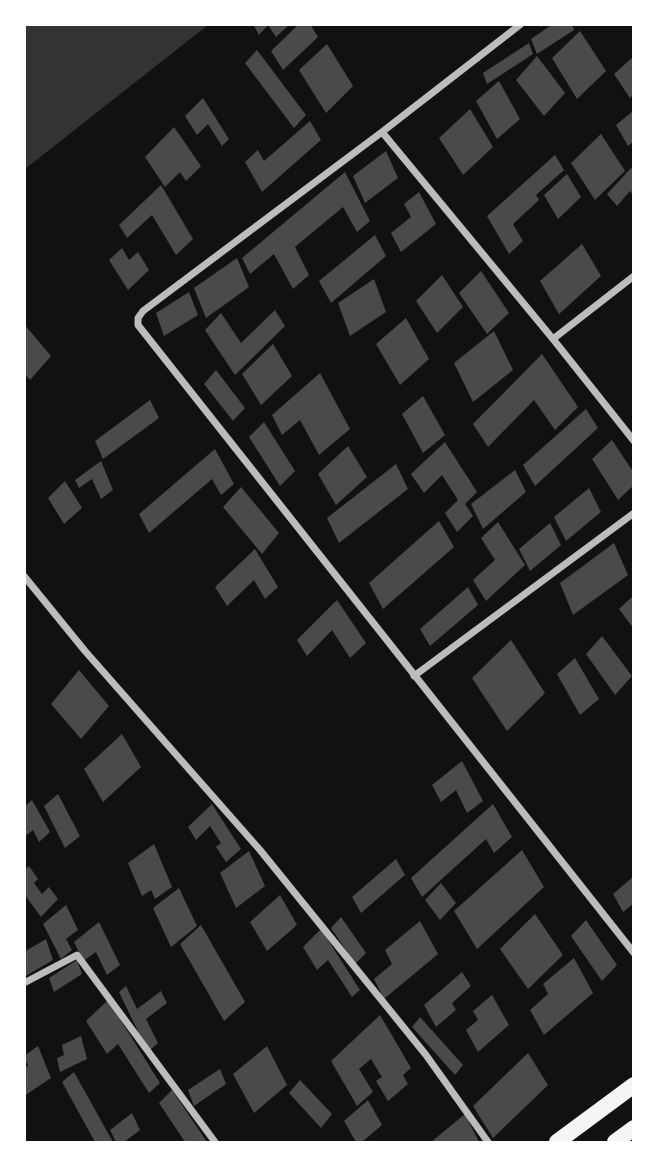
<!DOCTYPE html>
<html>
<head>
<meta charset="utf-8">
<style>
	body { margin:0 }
	#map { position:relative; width:658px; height:1167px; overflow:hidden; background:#111; font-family:"DM Sans",sans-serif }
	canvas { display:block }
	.frame { position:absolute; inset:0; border:26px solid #fff; pointer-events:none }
</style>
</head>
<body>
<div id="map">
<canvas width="658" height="1167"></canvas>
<div class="frame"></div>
</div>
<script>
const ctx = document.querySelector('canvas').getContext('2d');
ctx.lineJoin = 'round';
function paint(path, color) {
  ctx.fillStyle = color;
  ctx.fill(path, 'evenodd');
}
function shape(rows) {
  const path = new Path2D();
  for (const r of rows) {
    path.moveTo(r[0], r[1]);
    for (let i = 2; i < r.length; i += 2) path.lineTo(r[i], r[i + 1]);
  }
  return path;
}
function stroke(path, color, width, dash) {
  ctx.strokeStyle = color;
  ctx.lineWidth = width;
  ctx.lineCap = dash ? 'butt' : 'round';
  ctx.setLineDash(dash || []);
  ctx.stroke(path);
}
paint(shape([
	[25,24,208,24,208,25,25,169]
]), '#333');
paint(shape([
	[253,24,290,24,276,37,268,25,259,35],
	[299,24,310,24,318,37,283,70,271,51],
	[553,24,572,24,574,30,537,54,531,39],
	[580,31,606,71,577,99,552,58],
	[529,43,533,54,487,84,483,73],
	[327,44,353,86,326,113,299,70],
	[257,50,306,115,294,128,245,63],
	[537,56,565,93,544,116,516,80],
	[634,56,634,94,630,98,614,74],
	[499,81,520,119,497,139,476,101],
	[203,98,229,139,222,146,208,124,197,135,185,116],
	[470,109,493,147,463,175,439,138],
	[634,110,634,141,628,146,616,125],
	[310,121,321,140,262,192,245,162,258,150,264,161],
	[174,127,201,166,186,181,180,172,165,187,145,157],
	[601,134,625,171,595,200,571,163],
	[386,151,398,178,365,203,353,176],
	[555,155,564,170,536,195,539,200,513,224,523,241,509,254,487,216],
	[631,168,634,171,634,196,630,191,617,206,607,194],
	[345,172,370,221,357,232,343,207,295,247,309,275,293,289,274,254,250,274,242,258],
	[567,174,581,197,558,219,544,195],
	[161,185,193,239,176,255,152,215,127,238,119,225],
	[419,192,436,224,401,252,391,233,411,217,404,204],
	[375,235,386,256,331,303,319,281],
	[582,244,601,276,559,314,540,281],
	[122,248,129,260,138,252,149,270,128,290,109,260],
	[237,258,249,287,206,318,194,288],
	[481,271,509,313,487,334,459,293],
	[442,275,463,307,437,333,416,301],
	[374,279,386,312,350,336,338,303],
	[189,292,198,315,164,336,156,313],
	[275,310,285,326,235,375,205,330,221,313,241,343],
	[406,318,429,359,400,385,376,344],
	[24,324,51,356,30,380,24,373],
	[494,331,513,370,473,402,454,363],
	[273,344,292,376,261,405,242,374],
	[542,354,578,407,555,430,534,400,488,447,473,424],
	[216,370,245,408,233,421,204,384],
	[320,373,350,429,319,455,300,420,282,435,272,415],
	[423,396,445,435,423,453,402,414],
	[150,400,159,418,103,459,95,441],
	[586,409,598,428,535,486,523,465],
	[264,422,295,471,280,486,249,437],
	[612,440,634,473,634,485,618,500,592,459],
	[445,442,477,492,465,504,473,516,457,532,445,513,458,500,442,475,424,493,411,474],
	[348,446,367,477,336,505,318,474],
	[215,449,234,484,221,495,212,479,149,533,139,514],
	[101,461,113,490,101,499,92,479,79,488,75,480],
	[396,464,408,489,339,543,327,518],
	[515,470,526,492,483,529,471,504],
	[65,481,82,508,64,524,48,498],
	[241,487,279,533,262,554,223,507],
	[589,488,601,512,566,541,554,517],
	[439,521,454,547,383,609,369,583],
	[498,522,525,565,486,601,473,580,495,560,481,538],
	[550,523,561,545,530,571,519,549],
	[614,543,628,575,573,615,560,583],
	[255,549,278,587,265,599,254,580,227,606,215,587],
	[468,587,478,605,430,646,420,629],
	[634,595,634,629,619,609],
	[337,600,366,643,350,658,332,630,307,656,297,640],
	[602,636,632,676,615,695,586,654],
	[511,640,545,693,507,731,472,678],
	[575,658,599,699,580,715,557,674],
	[79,670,109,706,81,739,51,704],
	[122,734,141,767,103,802,84,769],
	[462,761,483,801,467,813,456,790,441,802,432,785],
	[58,794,80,836,65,848,44,806],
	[32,800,50,832,39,842,33,830,24,837,24,807],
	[212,804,241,849,226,862,216,847,221,843,210,826,196,840,188,827],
	[493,804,512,837,494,853,486,839,422,897,411,878],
	[154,844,172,887,155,899,151,890,142,896,128,863],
	[522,850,544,887,477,949,454,911],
	[249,851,265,886,236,908,220,873],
	[396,859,405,875,361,913,352,897],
	[29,866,38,879,34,883,42,894,49,887,58,899,41,917,24,894,24,870],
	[634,876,634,903,623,912,613,894],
	[441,883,456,903,440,920,425,900],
	[179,888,197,926,171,947,153,908],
	[280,895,297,925,267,951,250,922],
	[66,905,78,930,66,939,72,950,61,959,43,924],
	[535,914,563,955,528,989,500,949],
	[341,917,366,953,355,964,331,928],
	[586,920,617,965,602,981,571,936],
	[420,921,438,954,384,999,374,979,392,964,385,950],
	[99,922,120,965,107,975,96,952,83,961,74,942],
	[201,925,245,1002,224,1021,180,944],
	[321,929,360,990,352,997,328,960,317,970,303,947],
	[46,939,53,960,24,977,24,952],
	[574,958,593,993,544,1035,530,1010,548,994,543,984],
	[77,960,82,974,54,992,49,978],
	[462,972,471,986,452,1003,456,1010,436,1027,424,1005],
	[126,986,137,1009,161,991,167,1003,146,1019,158,1043,148,1052,119,992],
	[492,995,509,1025,478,1052,466,1030,478,1020,473,1011],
	[108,1000,160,1083,149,1093,118,1044,107,1054,86,1021],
	[380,1015,411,1068,403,1075,408,1084,388,1101,376,1081,382,1077,371,1059,359,1069,373,1092,357,1106,331,1061],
	[420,1017,463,1065,455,1075,412,1027],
	[81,1036,87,1059,60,1072,57,1058,64,1055,62,1045],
	[38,1046,51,1078,24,1096,24,1068,28,1066,24,1056],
	[267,1046,287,1085,254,1113,233,1074],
	[528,1053,548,1085,493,1138,473,1106],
	[220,1069,226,1084,194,1106,188,1090],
	[74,1072,113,1142,95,1142,62,1082],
	[300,1080,332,1114,321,1128,289,1093],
	[172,1090,207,1142,185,1142,159,1103],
	[368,1100,382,1125,362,1142,356,1142,344,1121],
	[132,1113,140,1130,124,1142,116,1142,110,1130],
	[465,1114,479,1142,431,1142]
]), '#4a4a4a');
stroke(shape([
	[521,24,382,132,143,311,138,318,138,325,634,953],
	[382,132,553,339,634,441],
	[553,339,634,276],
	[24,576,85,651,260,850,426,1055,488,1142],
	[414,676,634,513],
	[24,983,77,955,215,1142]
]), '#bcbcbc', 7);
stroke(shape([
	[557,1142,634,1085],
	[615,1142,634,1128]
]), '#f5f5f5', 16);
</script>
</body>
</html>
